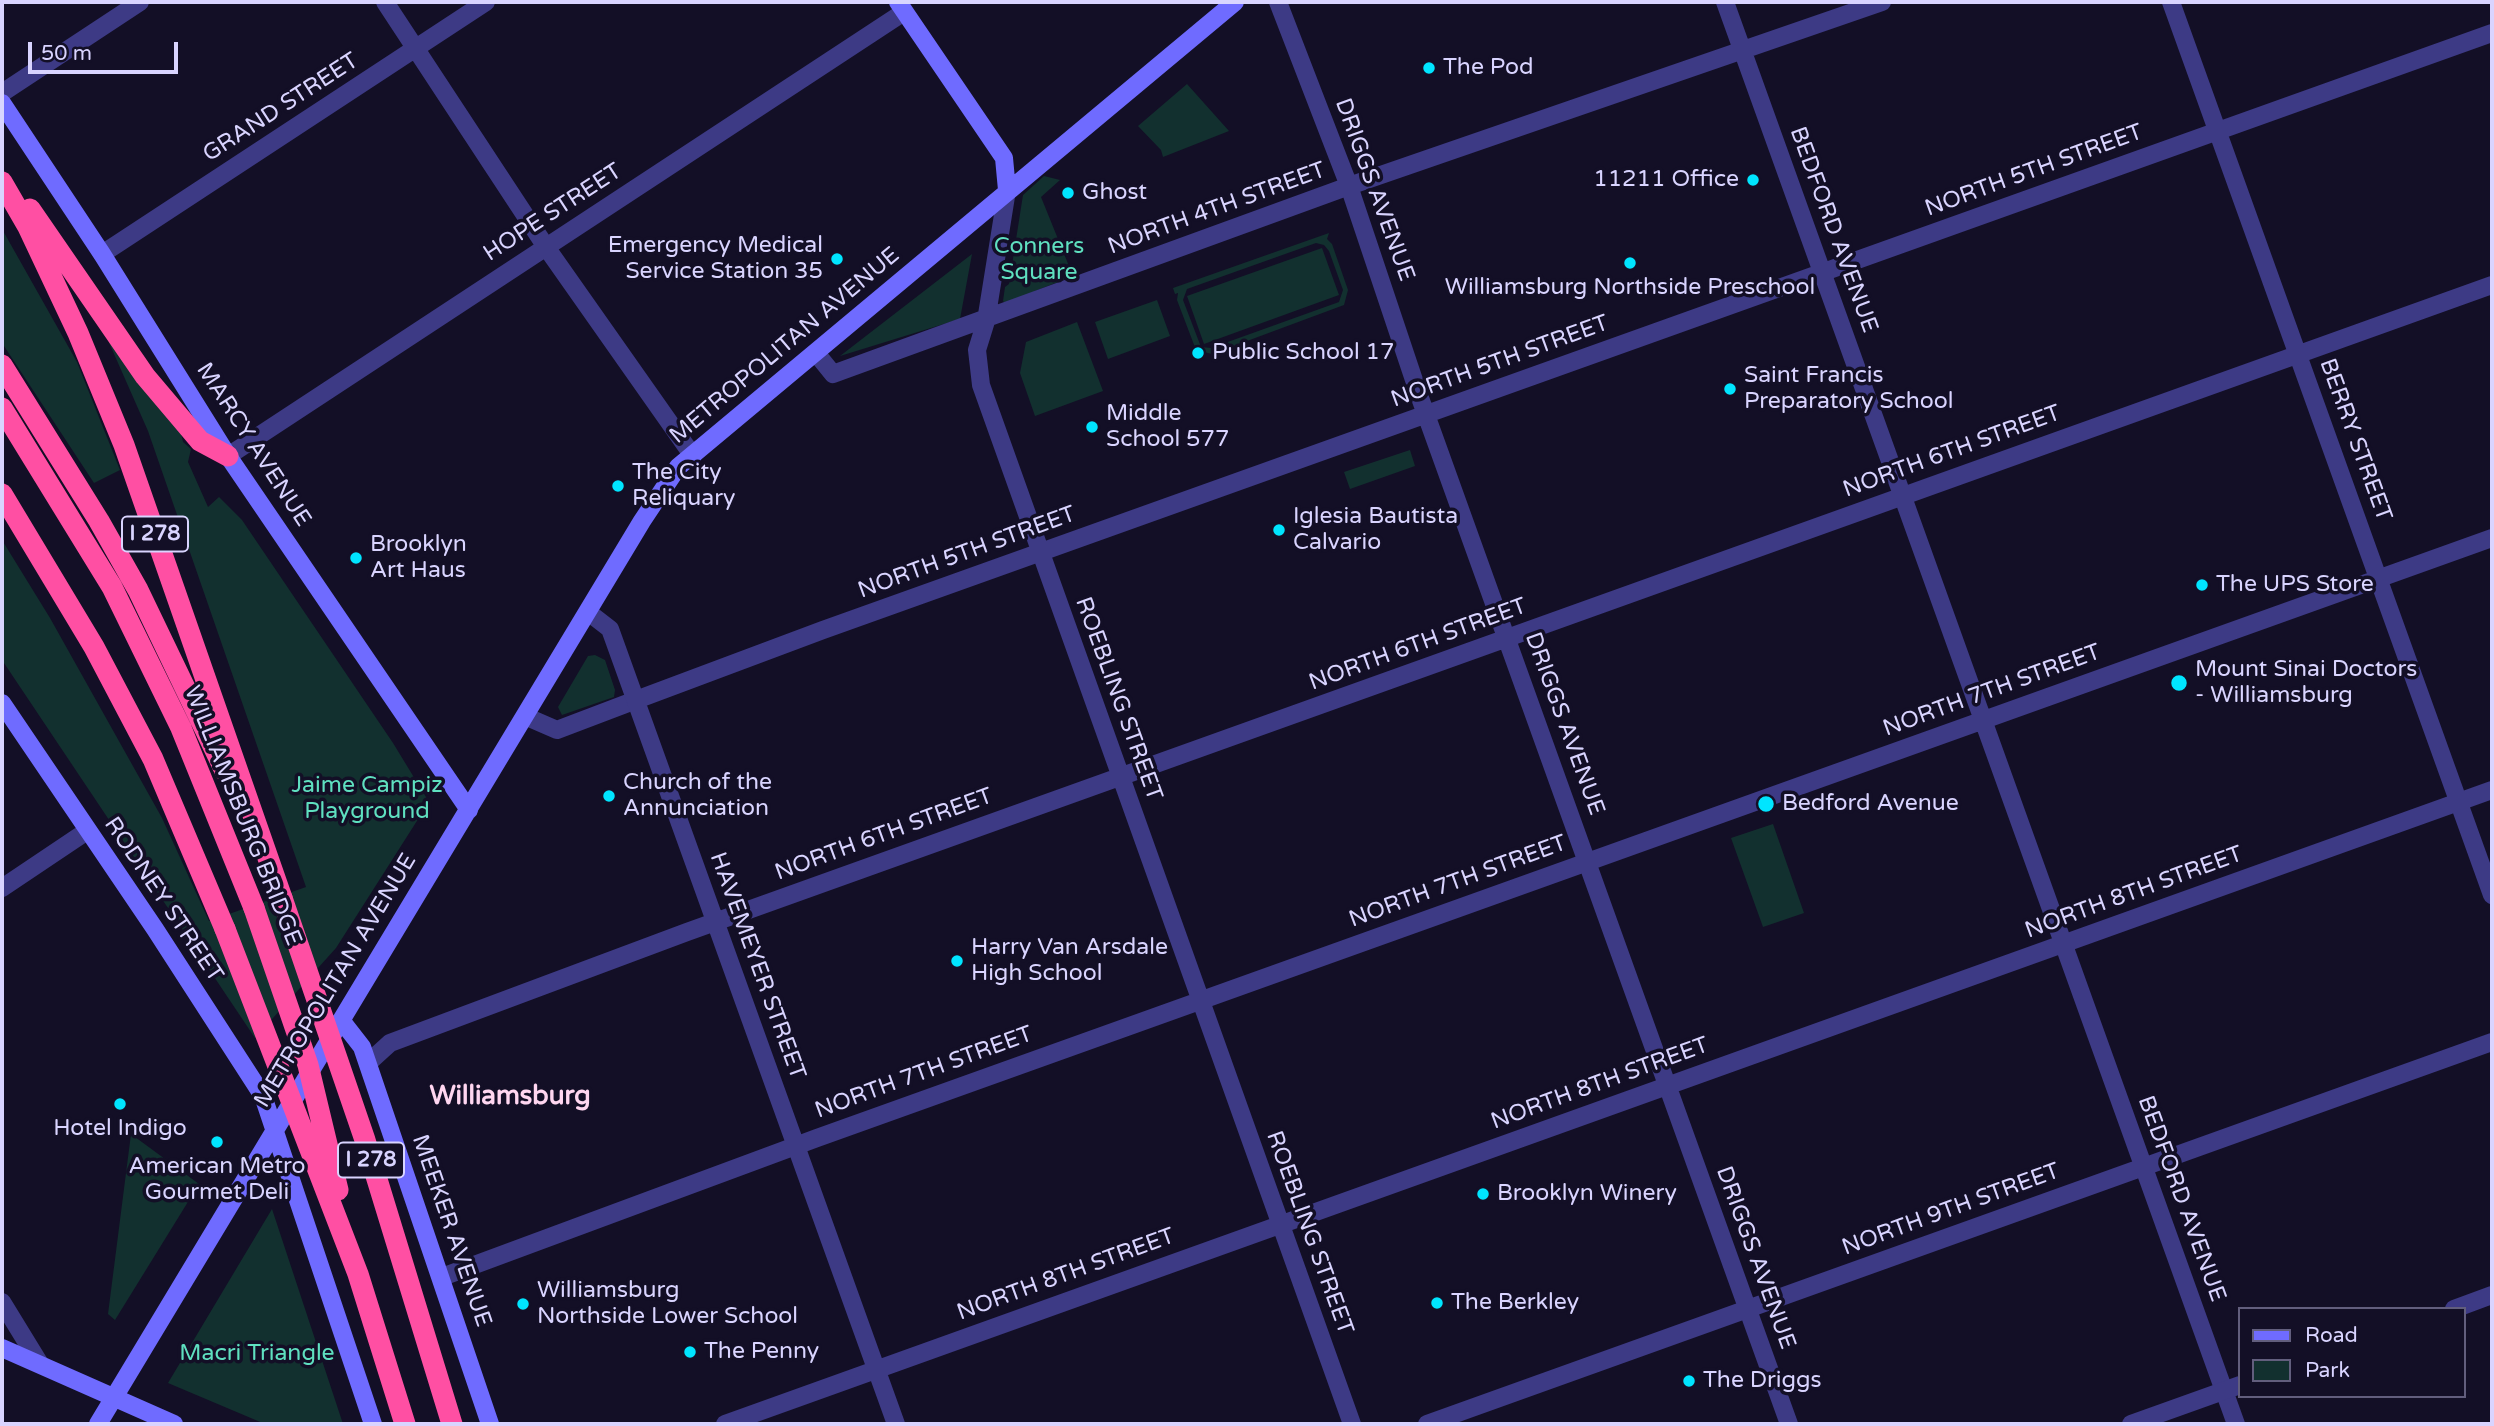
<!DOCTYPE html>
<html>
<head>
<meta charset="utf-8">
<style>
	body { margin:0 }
	#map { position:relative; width:2494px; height:1426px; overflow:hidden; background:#130f26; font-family:"Varela Round",sans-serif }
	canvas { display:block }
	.frame { position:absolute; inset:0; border:4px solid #d9d4ff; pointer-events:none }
	.legend { position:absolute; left:2238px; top:1307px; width:228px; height:91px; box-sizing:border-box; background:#130f26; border:2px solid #625e7d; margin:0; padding:9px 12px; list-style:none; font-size:21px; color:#d9d4ff }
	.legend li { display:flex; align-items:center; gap:14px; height:35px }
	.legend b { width:35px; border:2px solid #625e7d }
	.scale { position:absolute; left:28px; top:42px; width:150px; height:32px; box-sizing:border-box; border:4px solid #d9d4ff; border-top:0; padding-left:9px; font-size:21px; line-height:24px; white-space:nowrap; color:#d9d4ff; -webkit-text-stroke:5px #130f26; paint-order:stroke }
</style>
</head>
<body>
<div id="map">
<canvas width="2494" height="1426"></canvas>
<div class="frame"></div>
<ul class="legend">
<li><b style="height:9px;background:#6f6bff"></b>Road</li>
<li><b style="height:19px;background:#12302f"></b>Park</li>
</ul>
<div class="scale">50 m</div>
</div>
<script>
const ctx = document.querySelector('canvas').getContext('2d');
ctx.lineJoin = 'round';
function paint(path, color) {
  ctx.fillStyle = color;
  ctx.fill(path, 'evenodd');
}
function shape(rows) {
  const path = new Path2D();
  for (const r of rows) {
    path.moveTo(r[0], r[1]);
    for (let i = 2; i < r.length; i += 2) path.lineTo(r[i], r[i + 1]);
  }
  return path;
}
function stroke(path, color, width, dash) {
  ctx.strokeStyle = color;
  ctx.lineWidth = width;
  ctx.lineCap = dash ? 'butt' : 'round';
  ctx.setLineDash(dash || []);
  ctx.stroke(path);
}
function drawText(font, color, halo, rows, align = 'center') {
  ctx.font = font + ' "Varela Round",sans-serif';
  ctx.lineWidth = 7;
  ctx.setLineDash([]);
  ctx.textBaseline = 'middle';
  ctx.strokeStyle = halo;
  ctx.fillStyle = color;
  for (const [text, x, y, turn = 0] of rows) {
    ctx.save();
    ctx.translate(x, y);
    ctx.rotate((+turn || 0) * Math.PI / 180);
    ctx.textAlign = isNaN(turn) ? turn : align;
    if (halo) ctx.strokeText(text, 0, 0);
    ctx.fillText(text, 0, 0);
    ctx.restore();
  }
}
paint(shape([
	[1187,84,1229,131,1163,157,1161,150,1138,126],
	[1044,176,1060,180,1041,197,1073,276,1035,291,1028,298,1007,306,1003,301,1005,287,1009,284,1023,195],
	[2,229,77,362,120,470,94,483,2,343],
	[1329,233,1327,239,1332,244,1348,290,1344,305,1212,354,1196,350,1177,300,1178,293,1175,294,1173,288],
	[1316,243,1324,245,1329,251,1343,290,1339,302,1211,348,1201,347,1183,300,1187,289],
	[1322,248,1339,295,1204,344,1187,296],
	[972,254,960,319,840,356],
	[1157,300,1170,336,1108,359,1095,322],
	[1077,322,1103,391,1035,416,1020,373,1026,342],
	[107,338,180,428,183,442,191,449,188,462,208,507,219,497,242,520,393,743,429,802,336,948,255,1038,2,660,2,540,50,618,162,818,209,921,306,887,148,431],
	[1410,450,1415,466,1350,489,1344,472],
	[595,655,605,660,615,690,614,697,562,715,558,707,588,656],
	[1773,824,1804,913,1763,927,1731,838],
	[131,1134,199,1184,115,1320,108,1314],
	[272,1209,343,1424,265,1424,168,1383]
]), '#12302f');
stroke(shape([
	[527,717,557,730,636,700]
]), '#3d3a85', 18);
stroke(shape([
	[385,2,546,247,693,456],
	[1278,2,1349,186,1419,395,1789,1424],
	[1725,2,2236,1424],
	[2171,2,2492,895],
	[2,93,140,2],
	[1007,190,986,321,977,350,981,385,1352,1424],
	[102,254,486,2],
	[816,353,833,374,1349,186,1882,2],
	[228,456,904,12],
	[588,612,610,629,896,1424],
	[636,700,823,630,2492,33],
	[2,888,87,831],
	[368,1063,390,1043,687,932,2492,285],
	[442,1277,817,1138,2492,538],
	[2,1302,40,1364],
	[725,1424,2492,790],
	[1427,1424,2492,1042]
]), '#3d3a85', 18);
stroke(shape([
	[2454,1309,2492,1295],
	[2131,1424,2240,1385]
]), '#3d3a85', 18);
stroke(shape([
	[898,2,1004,158,1007,190],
	[2,103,102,254,228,456,469,810],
	[2,703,155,929,263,1096,373,1424],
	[341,1020,362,1047,490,1424],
	[2,1348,174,1424],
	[98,1424,642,521,678,467,1235,2]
]), '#6f6bff', 18);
stroke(shape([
	[2,182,28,227,78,333,124,445,282,898],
	[30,209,145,376,200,441,228,456],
	[2,365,99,521,138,590,225,771],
	[2,408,112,587,181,728,254,908],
	[2,494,94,647,153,759,225,929]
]), '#ff4fa3', 21);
stroke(shape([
	[282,898,365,1140,452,1424],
	[254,908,308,1065,338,1190],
	[225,929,358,1274,405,1424]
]), '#ff4fa3', 21);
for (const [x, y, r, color] of [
	[1429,68,7,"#00e5ff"],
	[1753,180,7,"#00e5ff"],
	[1068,193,7,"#00e5ff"],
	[837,259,7,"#00e5ff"],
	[1630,263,7,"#00e5ff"],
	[1198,353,7,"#00e5ff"],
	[1730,389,7,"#00e5ff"],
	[1092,427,7,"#00e5ff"],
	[618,486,7,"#00e5ff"],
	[1279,530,7,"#00e5ff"],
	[356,558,7,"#00e5ff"],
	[2202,585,7,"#00e5ff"],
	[2179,683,9,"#00e5ff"],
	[609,796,7,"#00e5ff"],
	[1766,804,9,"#00e5ff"],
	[957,961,7,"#00e5ff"],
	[120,1104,7,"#00e5ff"],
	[217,1142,7,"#00e5ff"],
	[1483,1194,7,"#00e5ff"],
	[1437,1303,7,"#00e5ff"],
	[523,1304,7,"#00e5ff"],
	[690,1352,7,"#00e5ff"],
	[1689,1381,7,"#00e5ff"]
]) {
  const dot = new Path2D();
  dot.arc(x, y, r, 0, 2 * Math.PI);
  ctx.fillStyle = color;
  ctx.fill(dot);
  stroke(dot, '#130f26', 2.5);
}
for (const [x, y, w] of [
	[155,534,66],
	[371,1160,66]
]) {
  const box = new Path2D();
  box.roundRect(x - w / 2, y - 17.5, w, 35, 5);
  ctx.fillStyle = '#130f26';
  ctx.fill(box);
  stroke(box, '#d9d4ff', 2);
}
drawText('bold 21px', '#d9d4ff', null, [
	["I 278",155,534],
	["I 278",371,1160]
]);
drawText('23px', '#d9d4ff', '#130f26', [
	["The Pod",1443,68],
	["11211 Office",1739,180,"right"],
	["Ghost",1082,193],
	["Emergency Medical",823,246,"right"],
	["Service Station 35",823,272,"right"],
	["Williamsburg Northside Preschool",1630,288,"center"],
	["Public School 17",1212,353],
	["Saint Francis",1744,376],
	["Preparatory School",1744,402],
	["Middle",1106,414],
	["School 577",1106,440],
	["The City",632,473],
	["Reliquary",632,499],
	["Iglesia Bautista",1293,517],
	["Calvario",1293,543],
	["Brooklyn",370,545],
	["Art Haus",370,571],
	["The UPS Store",2216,585],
	["Mount Sinai Doctors",2195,670],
	["- Williamsburg",2195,696],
	["Church of the",623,783],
	["Annunciation",623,809],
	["Bedford Avenue",1782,804],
	["Harry Van Arsdale",971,948],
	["High School",971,974],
	["Hotel Indigo",120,1129,"center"],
	["American Metro",217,1167,"center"],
	["Gourmet Deli",217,1193,"center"],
	["Brooklyn Winery",1497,1194],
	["Williamsburg",537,1291],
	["Northside Lower School",537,1317],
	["The Berkley",1451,1303],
	["The Penny",704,1352],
	["The Driggs",1703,1381]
], 'left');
drawText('23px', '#d9d4ff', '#130f26', [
	["GRAND STREET",281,108,-33],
	["NORTH 5TH STREET",2034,171,-20],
	["DRIGGS AVENUE",1374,190,70],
	["NORTH 4TH STREET",1217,209,-20],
	["HOPE STREET",553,213,-33],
	["BEDFORD AVENUE",1833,230,70],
	["METROPOLITAN AVENUE",785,346,-40],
	["NORTH 5TH STREET",1500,362,-20],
	["BERRY STREET",2355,440,70],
	["MARCY AVENUE",253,445,57],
	["NORTH 6TH STREET",1952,452,-20],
	["NORTH 5TH STREET",967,553,-20],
	["NORTH 6TH STREET",1418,645,-20],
	["NORTH 7TH STREET",1992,691,-20],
	["ROEBLING STREET",1118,699,70],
	["DRIGGS AVENUE",1564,724,70],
	["WILLIAMSBURG BRIDGE",242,816,68],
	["NORTH 6TH STREET",884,835,-20],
	["NORTH 7TH STREET",1458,882,-20],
	["NORTH 8TH STREET",2134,893,-20],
	["RODNEY STREET",163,900,56],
	["HAVEMEYER STREET",757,966,70],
	["METROPOLITAN AVENUE",336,981,-59],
	["NORTH 7TH STREET",924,1073,-20],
	["NORTH 8TH STREET",1600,1084,-20],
	["BEDFORD AVENUE",2181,1199,70],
	["NORTH 9TH STREET",1951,1210,-20],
	["MEEKER AVENUE",451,1231,71],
	["ROEBLING STREET",1309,1233,70],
	["DRIGGS AVENUE",1755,1258,70],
	["NORTH 8TH STREET",1066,1275,-20]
]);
drawText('23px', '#5fe0c0', '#130f26', [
	["Conners",1039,247],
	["Square",1039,273],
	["Jaime Campiz",367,786],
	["Playground",367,812],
	["Macri Triangle",257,1354]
]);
drawText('bold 26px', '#ffd6f0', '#130f26', [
	["Williamsburg",510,1097]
]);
</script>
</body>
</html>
